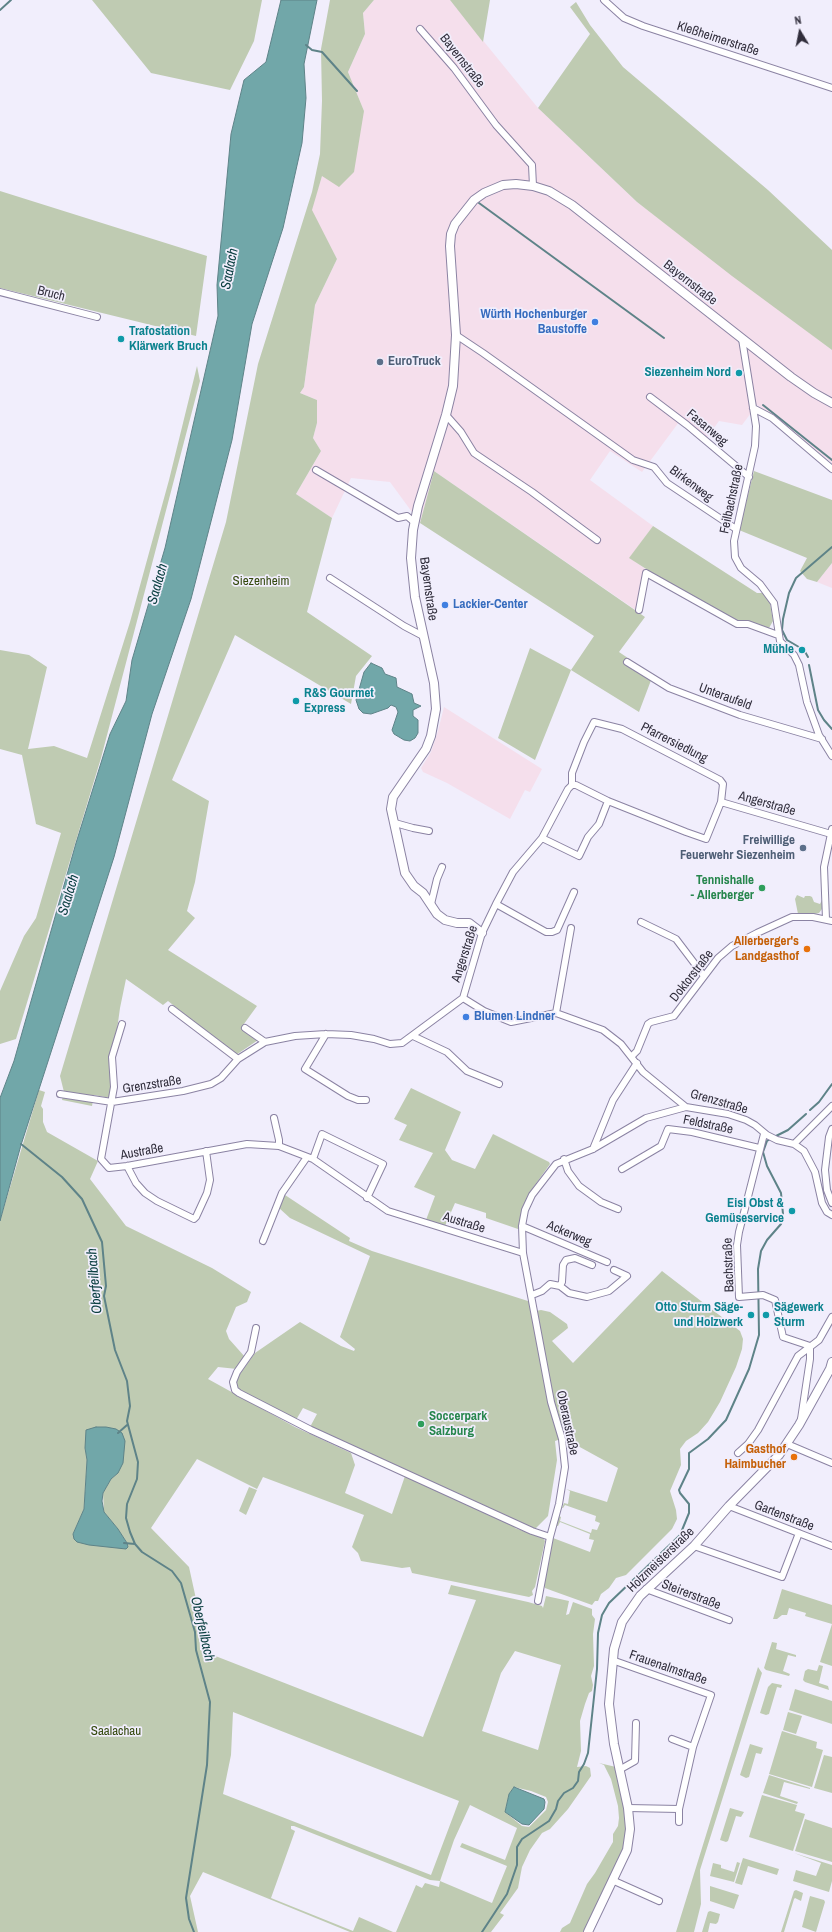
<!DOCTYPE html>
<html>
<head>
<meta charset="utf-8">
<style>
	body { margin:0 }
	#map { position:relative; width:832px; height:1932px; overflow:hidden; background:#f1eefc; font-family:"Archivo Narrow",sans-serif }
	canvas { display:block }
	.north { position:absolute; left:780px; top:12px; width:40px; height:40px; -webkit-text-stroke:3px #f1eefc; paint-order:stroke; rotate:350deg; font-size:11px; font-weight:700; line-height:16px; text-align:center; color:#312e3c }
	.north::after { content:''; display:block; margin:auto; width:14px; height:18px; background:#312e3c; clip-path:polygon(50% 0,100% 100%,50% 72%,0 100%) }
</style>
</head>
<body>
<div id="map">
<canvas width="832" height="1932"></canvas>
<div class="north">N</div>
</div>
<script>
const ctx = document.querySelector('canvas').getContext('2d');
ctx.lineJoin = 'round';
function paint(path, color) {
  ctx.fillStyle = color;
  ctx.fill(path, 'evenodd');
}
function shape(rows) {
  const path = new Path2D();
  for (const r of rows) {
    path.moveTo(r[0], r[1]);
    for (let i = 2; i < r.length; i += 2) path.lineTo(r[i], r[i + 1]);
  }
  return path;
}
function stroke(path, color, width, dash) {
  ctx.strokeStyle = color;
  ctx.lineWidth = width;
  ctx.lineCap = dash ? 'butt' : 'round';
  ctx.setLineDash(dash || []);
  ctx.stroke(path);
}
function drawText(font, color, halo, rows, align = 'center') {
  ctx.font = font + ' "Archivo Narrow",sans-serif';
  ctx.lineWidth = 3.5;
  ctx.setLineDash([]);
  ctx.textBaseline = 'middle';
  ctx.strokeStyle = halo;
  ctx.fillStyle = color;
  for (const [text, x, y, turn = 0] of rows) {
    ctx.save();
    ctx.translate(x, y);
    ctx.rotate((+turn || 0) * Math.PI / 180);
    ctx.textAlign = isNaN(turn) ? turn : align;
    if (halo) ctx.strokeText(text, 0, 0);
    ctx.fillText(text, 0, 0);
    ctx.restore();
  }
}
paint(shape([
	[374,0,450,0,538,108,637,202,832,350,832,463,757,405,742,425,719,421,705,440,679,422,642,472,610,451,590,480,653,526,630,558,647,570,640,613,434,471,420,523,390,482,351,478,332,518,296,494,321,451,313,438,317,423,317,400,300,393,304,387,315,305,337,259,311,210,322,176,364,111,348,72,365,34,363,13],
	[832,563,832,588,817,582],
	[444,707,542,769,530,792,525,790,510,819,447,783,423,772,421,768,431,752,438,731]
]), '#f5dfec');
paint(shape([
	[92,0,262,0,254,41,230,90,151,73],
	[330,0,374,0,363,13,365,34,348,72,364,111,354,172,339,187,322,176,312,210,337,259,315,305,304,387,300,393,317,400,317,423,313,438,321,451,296,494,332,518,307,612,372,656,356,676,351,704,235,635,172,780,209,801,195,882,187,911,195,918,168,950,257,1006,241,1028,258,1040,236,1055,168,1001,163,1005,126,979,120,1008,116,1037,110,1056,110,1098,94,1095,92,1106,62,1100,64,1092,60,1076,226,522,258,364,312,192,320,154,322,101,321,49],
	[450,0,490,0,483,42],
	[576,2,590,25,623,67,768,190,832,250,832,350,732,276,637,202,538,108,590,34,570,7],
	[0,191,207,256,196,336,0,288],
	[197,366,200,381,101,758,16,1039,0,1044,0,991,24,936,36,918,61,833,36,824,22,755,0,749,0,650,29,655,47,667,28,749,54,746,87,758,130,622,169,480],
	[434,471,645,617,619,652,653,675,639,712,571,670,535,760,498,738,530,648,571,670,594,636,420,523],
	[754,471,832,500,832,563,817,582,807,579,800,571,807,558,739,530],
	[653,526,757,593,763,593,770,603,773,621,769,628,748,621,738,621,682,592,629,558],
	[797,895,804,898,805,896,810,896,812,897,814,902,820,904,822,900,822,909,819,913,814,914,798,914,795,899],
	[411,1088,461,1112,445,1150,452,1160,475,1169,493,1134,549,1162,550,1164,530,1192,525,1204,518,1229,486,1218,486,1213,455,1203,445,1226,426,1220,435,1196,414,1187,433,1153,399,1140,407,1125,394,1119],
	[39,1090,45,1092,41,1106,43,1109,43,1122,47,1132,98,1161,90,1179,126,1226,212,1268,251,1292,247,1302,236,1307,226,1331,229,1339,245,1357,237,1369,218,1367,208,1379,295,1427,351,1453,355,1465,345,1493,392,1514,405,1476,514,1525,515,1528,543,1538,545,1541,535,1587,532,1591,533,1595,529,1597,412,1573,410,1567,402,1568,361,1561,358,1553,352,1547,364,1515,263,1477,257,1489,197,1459,151,1528,189,1567,198,1608,200,1650,423,1737,476,1600,448,1594,451,1585,528,1602,542,1606,543,1608,546,1596,569,1601,566,1615,569,1614,573,1602,592,1609,592,1615,595,1619,593,1634,594,1666,591,1676,593,1685,592,1691,589,1693,585,1704,580,1721,581,1751,577,1767,586,1766,590,1768,591,1776,568,1809,550,1829,542,1833,530,1850,522,1867,518,1888,500,1913,504,1915,491,1932,396,1932,416,1885,422,1888,425,1883,439,1887,440,1881,430,1880,294,1826,291,1826,291,1829,295,1831,271,1898,353,1931,359,1917,393,1932,350,1932,203,1872,190,1896,198,1932,0,1932,0,1221],
	[85,1448,118,1473,111,1479,103,1493,104,1512,118,1529,127,1543,73,1534,84,1509,87,1460],
	[515,1651,561,1665,538,1750,482,1731,501,1673],
	[233,1712,459,1801,431,1875,223,1794,231,1755],
	[514,1787,531,1791,546,1797,548,1802,546,1810,529,1827,522,1826,505,1812,509,1794],
	[470,1805,517,1828,505,1860,462,1843,460,1847,507,1866,492,1903,440,1881,454,1840],
	[285,1195,350,1238,349,1241,372,1251,531,1302,536,1311,541,1310,550,1312,567,1324,568,1328,552,1341,573,1363,662,1271,740,1331,743,1339,742,1349,736,1367,720,1402,708,1422,698,1433,686,1441,680,1449,681,1465,670,1491,676,1510,677,1519,672,1529,626,1575,616,1578,609,1588,601,1594,598,1601,595,1601,592,1605,553,1591,545,1588,543,1584,553,1538,590,1552,594,1540,589,1539,590,1534,560,1522,558,1526,556,1526,559,1516,561,1517,560,1521,591,1533,592,1529,597,1530,600,1523,595,1521,596,1516,565,1505,563,1508,562,1508,564,1503,568,1504,570,1491,566,1489,607,1502,618,1468,567,1440,564,1435,558,1435,558,1440,555,1441,557,1460,548,1516,534,1530,310,1427,317,1414,303,1408,296,1420,239,1391,235,1385,237,1378,255,1353,300,1322,341,1346,354,1351,355,1349,340,1337,370,1256,290,1218,279,1208],
	[249,1487,257,1490,246,1515,239,1511],
	[782,1589,832,1605,832,1666,820,1662,832,1624,805,1616,806,1613,789,1608,787,1615,782,1615,777,1619,773,1619],
	[772,1642,777,1643,776,1649,796,1655,796,1657,788,1655,783,1671,790,1674,789,1676,766,1670,764,1668],
	[819,1665,823,1666,819,1683,828,1686,829,1690,805,1682,803,1680,805,1671,808,1669,817,1671],
	[758,1667,762,1673,700,1870,701,1904,694,1932,676,1932],
	[772,1683,782,1685,781,1688,777,1687,769,1714,766,1715,760,1713,768,1687],
	[795,1689,832,1701,832,1724,789,1710],
	[788,1712,802,1716,796,1734,783,1730],
	[782,1731,817,1742,816,1748,823,1750,812,1787,769,1774],
	[750,1744,763,1748,761,1754,756,1753,749,1777,746,1778,740,1775],
	[824,1755,832,1757,832,1793,814,1788],
	[599,1763,616,1767,628,1815,627,1843,584,1932,560,1932,562,1928,570,1923,587,1884,595,1873,613,1842,613,1834,618,1826,619,1818,618,1806,611,1779,604,1765],
	[769,1775,810,1788,810,1789,784,1782,780,1796,798,1802,797,1804,763,1793],
	[762,1795,797,1805,795,1811,805,1814,793,1851,749,1837],
	[730,1808,744,1812,741,1817,736,1816,728,1841,726,1842,720,1840],
	[805,1819,832,1828,832,1862,795,1851],
	[794,1853,832,1865,832,1881,829,1892,793,1881,796,1870,816,1876,821,1863],
	[743,1858,779,1869,777,1875,748,1866,742,1885,735,1883],
	[737,1862,740,1863,734,1882,710,1876,713,1863,721,1865,721,1868,734,1872],
	[710,1886,739,1895,734,1909,710,1901],
	[796,1890,803,1893,801,1901,795,1898,794,1899,784,1932,781,1932,794,1891],
	[810,1896,824,1900,825,1902,816,1932,802,1927],
	[710,1911,720,1914,718,1922,716,1924,710,1923,708,1932,702,1932,708,1912]
]), '#bfcbb2');
const water = shape([
	[281,0,317,0,304,64,306,98,302,143,283,228,252,324,232,440,191,599,152,714,114,857,21,1145,0,1221,0,1098,14,1061,76,843,110,734,126,701,132,660,165,548,218,316,217,285,231,134,244,80,266,62,281,0],
	[371,663,382,668,385,674,396,678,397,687,412,694,414,703,421,706,413,710,413,716,418,720,418,733,415,738,410,741,404,740,394,734,392,730,398,712,396,707,391,705,388,708,371,714,363,713,359,709,356,700,364,672,371,663],
	[96,1427,106,1427,116,1429,122,1433,125,1441,123,1463,118,1473,111,1479,103,1493,102,1501,104,1512,118,1529,127,1543,128,1547,126,1549,89,1545,77,1542,74,1539,73,1534,84,1509,87,1460,85,1448,86,1430,96,1427],
	[514,1787,544,1799,545,1802,544,1809,529,1825,522,1824,505,1812,509,1794,514,1787]
]);
paint(water, '#71a7a9');
stroke(water, '#5e8388', 1);
stroke(shape([
	[0,10,11,0],
	[306,45,312,50,322,52,357,91],
	[479,203,664,338],
	[763,405,832,460],
	[808,657,804,650,787,640,782,630,783,619,789,593,796,578,832,547],
	[809,665,818,710,824,720,832,729],
	[810,1110,819,1102,832,1084],
	[774,1137,788,1130,806,1114],
	[21,1144,62,1177,82,1199,102,1242,106,1286,104,1296,115,1350,127,1381,130,1406,127,1421,138,1462,137,1479,127,1504,126,1518,130,1532,135,1544,142,1552,172,1571,181,1583,195,1632,196,1650,210,1702,207,1765,186,1898,189,1919,194,1932],
	[118,1433,127,1425],
	[124,1543,135,1544],
	[482,1932,507,1894,517,1865,517,1847,522,1839,549,1821,556,1809,558,1801,564,1793,573,1788,578,1781,579,1772,584,1764,588,1753,597,1669,598,1633,602,1615,609,1603,680,1535,689,1513,689,1504,680,1493,679,1490,689,1469,689,1453,708,1439,726,1420,749,1369,759,1335,758,1269,761,1251,767,1240,781,1224,783,1214,781,1193,767,1166,763,1152,767,1141,770,1139]
]), '#5e8388', 2);
const street = shape([
	[604,0,624,18,643,26,832,88],
	[420,29,454,68,496,125,532,165,533,186],
	[0,292,97,317],
	[456,335,483,353,633,460,654,467,667,483,736,529],
	[742,339,756,426,755,446,734,541,735,557,741,568,760,584,774,603,780,641,794,655,799,665,807,702,819,735,832,756],
	[650,397,687,425,749,477],
	[753,408,772,418,832,469],
	[446,415,461,432,474,453,532,492,597,540],
	[316,470,398,518,407,516,414,522],
	[330,578,404,626,423,636],
	[639,610,646,573,737,624,748,624,778,635],
	[627,662,669,688,740,715,822,739],
	[572,785,572,773,584,742,594,722,622,729,720,780,723,784,721,802],
	[395,823,413,828,429,831],
	[542,838,579,856,588,837,599,824,608,801],
	[431,904,437,879,442,867],
	[496,904,546,932,552,932,557,930,574,892],
	[826,919,824,867,832,829],
	[641,922,676,939,704,976],
	[463,998,482,933,496,904,513,872,542,838,568,789,572,785,576,785,608,801,686,832,706,839,721,802,831,834],
	[463,998,484,1011,511,1022,556,1013,603,1030,621,1044,643,1072,686,1107,728,1114,746,1120,755,1125,767,1135,777,1140,794,1144,804,1151,815,1172,822,1203,827,1212,832,1215],
	[172,1009,238,1059],
	[556,1013,571,928],
	[122,1024,112,1057,114,1087,101,1159,109,1168,127,1166,247,1144,279,1146,313,1159,388,1211,523,1253],
	[245,1028,265,1042],
	[326,1034,305,1069,348,1096,358,1100,366,1100],
	[413,1036,447,1052,467,1071,499,1084],
	[632,1056,637,1051,648,1024,651,1022,674,1016,718,958,732,946,757,933,792,917,813,917,832,921],
	[60,1094,112,1102,183,1091,211,1084,221,1078,238,1059,265,1042,295,1036,326,1034,351,1035,374,1039,390,1044,402,1043,463,998],
	[274,1118,279,1140,279,1146],
	[832,1129,829,1137,825,1170,827,1190,832,1203],
	[764,1134,739,1232,737,1245,739,1297,763,1295,775,1300,783,1337,810,1346,810,1359,801,1419],
	[794,1144,832,1106],
	[593,1149,613,1100,637,1063],
	[313,1159,322,1134,383,1164,367,1198],
	[564,1159,568,1171,579,1186,601,1202,618,1209],
	[127,1166,136,1183,145,1193,157,1201,194,1219,196,1217,207,1193,210,1180,206,1151],
	[622,1169,661,1146,668,1129,692,1132,759,1148],
	[522,1226,607,1262],
	[263,1241,282,1193,307,1157],
	[560,1286,562,1282,563,1265,566,1260,575,1258,592,1265],
	[532,1295,542,1291,550,1284,560,1286,569,1293,587,1297,609,1291,627,1276,614,1270],
	[256,1328,251,1352,237,1372,233,1382,235,1390,239,1393,311,1430,532,1531,550,1537],
	[787,1444,832,1463],
	[738,1453,748,1444,758,1430,798,1356,819,1340,832,1317],
	[729,1506,832,1546],
	[694,1546,782,1577,799,1533],
	[646,1589,729,1620],
	[538,1601,550,1537,559,1504,565,1467,562,1439,551,1402,523,1253,522,1226,525,1210,532,1195,556,1164,593,1149,646,1118,686,1107],
	[612,1660,711,1695,693,1747,679,1809,679,1822],
	[672,1739,693,1747],
	[619,1770,635,1761,636,1723],
	[628,1808,679,1809],
	[612,1880,659,1901]
]);
const secondary = shape([
	[482,933,469,923,457,923,445,920,437,914,423,893,414,886,405,873,391,809,393,797,426,749,431,736,436,709,434,683,415,597,411,558,413,530,418,506,446,415,453,386,456,335,450,246,451,234,455,224,474,200,484,193,503,185,516,184,533,186,549,191,572,205,791,377,814,393,832,403],
	[588,1932,627,1850,630,1829,628,1808,614,1744,609,1704,614,1649,622,1622,640,1596,694,1546,729,1506,779,1455,799,1425,830,1369,832,1362]
]);
stroke(street, '#8b83a3', 8);
stroke(secondary, '#8b83a3', 10);
stroke(street, '#fff', 6);
stroke(secondary, '#fff', 8);
for (const [x, y, r, color] of [
	[595,322,4,"#3f7fe0"],
	[121,339,4,"#0f9aa8"],
	[380,362,4,"#5c6f8a"],
	[739,373,4,"#0f9aa8"],
	[445,605,4,"#3f7fe0"],
	[802,650,4,"#0f9aa8"],
	[296,701,4,"#0f9aa8"],
	[803,848,4,"#5c6f8a"],
	[762,888,4,"#2e9e5b"],
	[807,949,4,"#e8710a"],
	[466,1017,4,"#3f7fe0"],
	[792,1211,4,"#0f9aa8"],
	[751,1315,4,"#0f9aa8"],
	[766,1315,4,"#0f9aa8"],
	[421,1424,4,"#2e9e5b"],
	[794,1457,4,"#e8710a"]
]) {
  const dot = new Path2D();
  dot.arc(x, y, r, 0, 2 * Math.PI);
  ctx.fillStyle = color;
  ctx.fill(dot);
  stroke(dot, '#f1eefc', 1.5);
}
drawText('13px', '#312e3c', '#f1eefc', [
	["Kleßheimerstraße",718,39,18],
	["Bayernstraße",462,61,52],
	["Bayernstraße",690,283,38],
	["Bruch",51,294,14],
	["Fasanweg",707,428,40],
	["Birkenweg",691,484,37],
	["Feilbachstraße",732,499,-78],
	["Bayernstraße",428,589,82],
	["Unteraufeld",725,697,20],
	["Pfarrersiedlung",674,743,27],
	["Angerstraße",767,804,16],
	["Angerstraße",465,954,-72],
	["Doktorstraße",692,976,-52],
	["Grenzstraße",152,1085,-9],
	["Grenzstraße",719,1102,16],
	["Feldstraße",708,1125,12],
	["Austraße",142,1152,-10],
	["Austraße",464,1223,17],
	["Ackerweg",569,1234,23],
	["Bachstraße",729,1265,-92],
	["Oberaustraße",567,1423,78],
	["Gartenstraße",784,1516,21],
	["Holzmeisterstraße",661,1560,-44],
	["Steirerstraße",691,1595,21],
	["Frauenalmstraße",668,1668,19]
]);
drawText('bold 13px', '#366cbe', '#f1eefc', [
	["Würth Hochenburger",587,315,"right"],
	["Baustoffe",587,330,"right"],
	["Lackier-Center",453,605],
	["Blumen Lindner",474,1017]
], 'left');
drawText('bold 13px', '#0d838f', '#f1eefc', [
	["Trafostation",129,332,"left"],
	["Klärwerk Bruch",129,347,"left"],
	["Siezenheim Nord",731,373],
	["Mühle",794,650],
	["R&S Gourmet",304,694,"left"],
	["Express",304,709,"left"],
	["Eisl Obst &",784,1204],
	["Gemüseservice",784,1219],
	["Otto Sturm Säge-",743,1308],
	["und Holzwerk",743,1323],
	["Sägewerk",774,1308,"left"],
	["Sturm",774,1323,"left"]
], 'right');
drawText('bold 13px', '#4e5e75', '#f1eefc', [
	["EuroTruck",388,362],
	["Freiwillige",795,841,"right"],
	["Feuerwehr Siezenheim",795,856,"right"]
], 'left');
drawText('13px', '#33480c', '#f1eefc', [
	["Siezenheim",261,582],
	["Saalachau",116,1732]
]);
drawText('bold 13px', '#27864d', '#f1eefc', [
	["Tennishalle",754,881],
	["- Allerberger",754,896],
	["Soccerpark",429,1417,"left"],
	["Salzburg",429,1432,"left"]
], 'right');
drawText('bold 13px', '#c56008', '#f1eefc', [
	["Allerberger's",799,942],
	["Landgasthof",799,957],
	["Gasthof",786,1450],
	["Haimbucher",786,1465]
], 'right');
drawText('italic 14px', '#0c4042', '#f1eefc', [
	["Saalach",230,269,-79],
	["Saalach",158,584,-74],
	["Saalach",69,895,-73],
	["Oberfeilbach",95,1281,-95],
	["Oberfeilbach",202,1629,77]
]);
</script>
</body>
</html>
